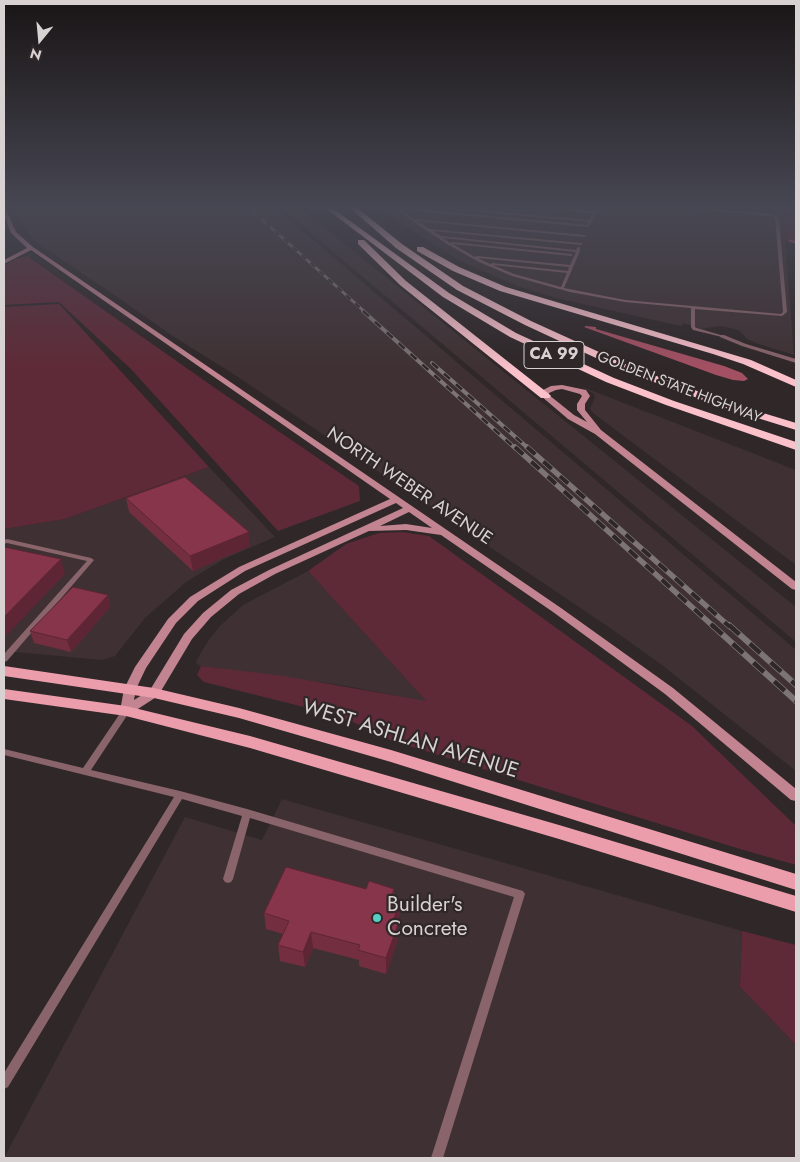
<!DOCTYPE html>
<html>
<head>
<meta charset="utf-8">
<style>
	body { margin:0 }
	#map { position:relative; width:800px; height:1162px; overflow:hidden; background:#2f2728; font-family:Jost,sans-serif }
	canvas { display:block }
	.frame { position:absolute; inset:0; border:5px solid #d8d2d3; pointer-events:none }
	.north { position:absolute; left:15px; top:15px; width:50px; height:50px; -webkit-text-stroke:4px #2f2728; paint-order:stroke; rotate:197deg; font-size:14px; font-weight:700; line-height:20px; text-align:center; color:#d8d2d3 }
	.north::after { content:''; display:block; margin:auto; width:18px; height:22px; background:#d8d2d3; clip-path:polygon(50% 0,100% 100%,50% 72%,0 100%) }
</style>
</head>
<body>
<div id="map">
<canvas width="800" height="1162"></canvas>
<div class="frame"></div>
<div class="north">N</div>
</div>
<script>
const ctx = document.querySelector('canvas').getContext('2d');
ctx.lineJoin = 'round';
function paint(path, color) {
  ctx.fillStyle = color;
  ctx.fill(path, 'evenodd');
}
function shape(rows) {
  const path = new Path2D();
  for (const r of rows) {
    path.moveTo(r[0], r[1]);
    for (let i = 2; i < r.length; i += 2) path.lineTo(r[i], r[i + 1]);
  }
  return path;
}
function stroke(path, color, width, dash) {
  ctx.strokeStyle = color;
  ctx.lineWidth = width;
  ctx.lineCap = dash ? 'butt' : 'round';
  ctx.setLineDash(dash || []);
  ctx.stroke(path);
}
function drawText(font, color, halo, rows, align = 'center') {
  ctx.font = font + ' Jost,sans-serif';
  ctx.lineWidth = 4.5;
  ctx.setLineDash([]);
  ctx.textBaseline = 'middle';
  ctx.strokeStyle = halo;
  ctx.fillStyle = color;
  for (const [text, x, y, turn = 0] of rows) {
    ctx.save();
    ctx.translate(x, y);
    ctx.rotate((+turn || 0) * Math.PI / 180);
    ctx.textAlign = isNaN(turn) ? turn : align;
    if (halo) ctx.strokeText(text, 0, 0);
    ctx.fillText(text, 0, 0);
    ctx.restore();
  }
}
paint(shape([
	[14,207,274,207,796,650,796,771,662,665,613,630,238,377,173,336,110,292,37,243,25,230],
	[280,207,299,207,796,607,796,642],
	[376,207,702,207,783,213,794,355,756,343,747,339,740,331,731,328,719,326,702,329,684,323,681,326,556,298,517,286,460,261],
	[580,386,796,470,796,565,593,413,590,409,595,397,594,394],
	[209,467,275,537,224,559,186,582,145,618,115,656,102,660,4,651,4,529,65,519],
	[308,571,427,702,347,686,201,666,197,664,196,661,208,641,220,626,243,605],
	[282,799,742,931,740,987,796,1045,796,1158,4,1158,185,817,262,840]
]), '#3f3133');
paint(shape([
	[783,207,796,207,796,242,785,240],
	[27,256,215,388,359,486,360,501,278,531,131,369,59,302,4,305,4,266,16,259],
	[59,304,209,467,65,519,4,529,4,307],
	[402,532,429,536,692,726,796,826,796,865,740,849,390,740,340,716,204,682,197,675,201,666,284,676,426,701,308,571,346,544,379,533],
	[742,931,796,945,796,1045,740,987]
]), '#5f2a37');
paint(shape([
	[586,326,596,327,596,329,724,366,742,373,748,379,744,381,733,380,716,375,584,327]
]), '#a45063');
stroke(shape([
	[790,241,796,242]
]), '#a45063', 2.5);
paint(shape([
	[403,207,407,207,405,208,589,225,588,227,403,210,402,211,414,219,585,235,586,236,584,237,418,221,429,229,582,243,582,245,581,245,433,231,441,236,576,250,578,247,580,247,580,251,564,288,625,300,781,314,783,312,775,218,770,216,672,207,684,207,772,214,779,218,787,312,782,316,695,309,695,327,697,328,724,336,722,337,693,330,691,327,691,308,625,302,570,292,512,276,479,262,447,244,399,212,399,210,403,207],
	[443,238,576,252,570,265,477,256,475,257,453,244,571,256,573,255,571,254,452,242,450,243,443,238],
	[478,258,569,267,568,271,492,263,490,264,478,258],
	[493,265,567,273,561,287,514,274,493,265],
	[429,207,440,207,589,220,592,213,530,207,542,207,594,211,596,211,598,207,602,207,598,213,595,213,591,224,589,225,587,224,588,222,429,207],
	[7,539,91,558,94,560,7,661,4,662,4,654,87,561,7,543,4,544,4,540,7,539],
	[126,708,129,709,130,711,91,770,180,791,247,809,523,891,525,894,443,1158,431,1158,514,897,250,818,233,879,231,882,228,883,225,882,223,879,242,816,182,799,8,1087,4,1089,4,1073,174,797,4,755,4,749,83,768,123,709,126,708]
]), '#8a646b');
paint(shape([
	[720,335,724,335,746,344,796,359,796,363,742,346,720,337,720,335]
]), '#8a646b');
paint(shape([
	[4,208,6,209,16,232,33,247,561,608,673,688,796,789,796,801,791,800,665,694,553,612,441,535,406,530,369,531,275,574,239,594,211,617,192,639,158,696,130,714,126,715,122,714,120,711,124,689,135,667,168,619,190,597,239,567,390,499,31,250,4,264,4,260,27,248,11,233,4,214,4,208],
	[396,503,403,508,269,570,231,590,203,613,184,634,150,690,134,700,136,689,146,668,176,623,198,601,245,571,396,503],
	[409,512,432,528,406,524,380,526,409,512],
	[562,385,586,390,590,396,585,404,585,410,601,430,796,582,796,590,792,589,595,434,568,419,541,396,543,390,551,386,562,385],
	[562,389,580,394,582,396,577,404,577,410,587,422,574,415,549,395,549,393,556,390,562,389]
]), '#c28490');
paint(shape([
	[4,666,154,688,239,708,391,750,796,874,796,890,391,762,239,718,154,698,4,676,4,666],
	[4,689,126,706,250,736,559,825,796,896,796,912,559,839,250,748,126,716,4,699,4,689]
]), '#ec9dac');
paint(shape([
	[324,207,331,207,449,293,516,333,614,378,674,401,796,442,796,450,666,405,606,382,510,337,443,297,324,207],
	[349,207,356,207,402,244,463,286,531,321,632,367,727,402,796,423,796,430,719,406,624,371,525,325,457,290,396,248,349,207],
	[358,240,364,240,406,281,549,394,551,396,549,398,541,398,400,285,358,244,358,240],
	[417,247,423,247,459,267,506,287,751,360,796,380,796,387,743,364,713,354,500,291,453,271,417,251,417,247]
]), '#fbc1cb');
const railFar3 = shape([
	[248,207,365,312]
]);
const railFar2 = shape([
	[363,311,516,449],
	[432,363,529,449]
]);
const railFar1 = shape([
	[515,447,714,627],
	[527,447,730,627]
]);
const rail = shape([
	[712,625,796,701],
	[729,625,796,685]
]);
stroke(railFar3, '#7c7475', 3);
stroke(railFar2, '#7c7475', 4);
stroke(railFar1, '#7c7475', 5.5);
stroke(rail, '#7c7475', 6);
stroke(railFar3, '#2f2728', 2, [6]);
stroke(railFar2, '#2f2728', 2.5, [8]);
stroke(railFar1, '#2f2728', 4, [11]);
stroke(rail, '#2f2728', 4.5, [14]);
paint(shape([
	[741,207,781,207,780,209],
	[126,498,250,546,193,571,129,512],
	[108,595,110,607,71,652,34,643,30,631],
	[366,889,394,889,394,896,400,914,397,923,398,939,386,974,359,966,359,960,313,948,305,967,280,961,278,945,283,934,266,929,264,913]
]), '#732e40');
paint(shape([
	[249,532,250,546,193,571,190,556],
	[61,559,65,574,4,638,4,617],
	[108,595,110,607,71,652,67,640],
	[400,898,400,914,393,937,398,924,398,939,386,974,386,958,393,922],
	[311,932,313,948,305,967,303,952]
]), '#5e2534');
const building = shape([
	[185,477,249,532,190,556,126,498,185,477],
	[4,547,61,559,4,617,4,547],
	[73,587,108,595,67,640,30,631,73,587],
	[286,867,366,889,369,881,394,889,392,895,400,898,393,922,398,924,386,958,358,950,360,945,311,932,303,952,278,945,289,921,264,913,286,867]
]);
paint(building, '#86354a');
stroke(building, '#5e2534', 1);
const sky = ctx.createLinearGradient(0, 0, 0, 370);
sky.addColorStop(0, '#1a1516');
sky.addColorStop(0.56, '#474753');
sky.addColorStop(1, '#47475300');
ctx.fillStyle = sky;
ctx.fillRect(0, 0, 800, 370);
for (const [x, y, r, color] of [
	[377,918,5,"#56cec3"]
]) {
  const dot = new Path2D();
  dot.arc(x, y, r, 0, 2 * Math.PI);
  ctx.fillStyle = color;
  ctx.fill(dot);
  stroke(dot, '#2f2728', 2);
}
drawText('15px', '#d8d2d3', '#2f2728', [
	["GOLDEN STATE HIGHWAY",679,388,21]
]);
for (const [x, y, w] of [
	[554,355,60]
]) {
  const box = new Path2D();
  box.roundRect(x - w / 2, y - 13.5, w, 27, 4);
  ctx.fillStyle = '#2f2728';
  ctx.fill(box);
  stroke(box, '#d8d2d3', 1);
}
drawText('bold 16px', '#d8d2d3', null, [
	["CA 99",554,355]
]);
drawText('18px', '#d8d2d3', '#2f2728', [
	["NORTH WEBER AVENUE",409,487,34]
]);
drawText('21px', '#d8d2d3', '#2f2728', [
	["WEST ASHLAN AVENUE",410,740,17]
]);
drawText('21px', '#d8d2d3', '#2f2728', [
	["Builder's",387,906],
	["Concrete",387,930]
], 'left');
</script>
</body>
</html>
